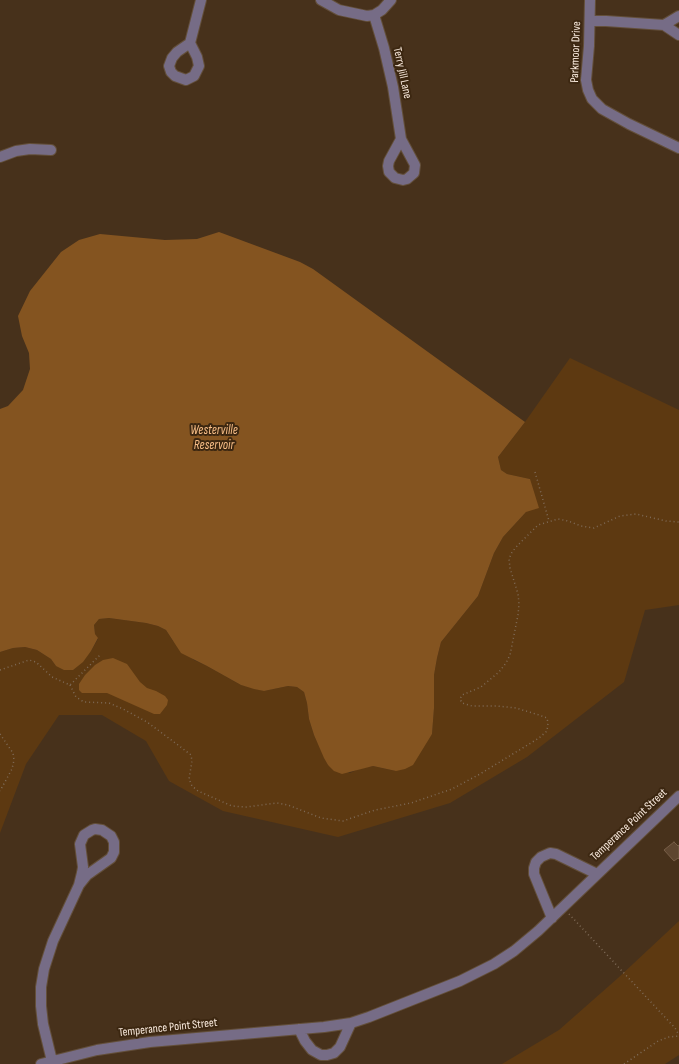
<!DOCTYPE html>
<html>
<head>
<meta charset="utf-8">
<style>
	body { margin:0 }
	canvas { display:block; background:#47311b }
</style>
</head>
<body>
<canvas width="679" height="1064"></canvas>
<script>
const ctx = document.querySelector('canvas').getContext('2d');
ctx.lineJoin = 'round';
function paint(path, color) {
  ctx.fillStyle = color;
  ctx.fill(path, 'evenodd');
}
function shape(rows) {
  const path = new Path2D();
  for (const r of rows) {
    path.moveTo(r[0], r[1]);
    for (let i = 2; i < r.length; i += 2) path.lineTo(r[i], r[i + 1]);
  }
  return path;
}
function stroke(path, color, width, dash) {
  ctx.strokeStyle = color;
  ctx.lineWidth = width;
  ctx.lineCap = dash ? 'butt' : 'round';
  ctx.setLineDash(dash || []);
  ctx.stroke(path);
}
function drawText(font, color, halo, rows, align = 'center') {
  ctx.font = font + ' "Sofia Sans Condensed",sans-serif';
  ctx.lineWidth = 4;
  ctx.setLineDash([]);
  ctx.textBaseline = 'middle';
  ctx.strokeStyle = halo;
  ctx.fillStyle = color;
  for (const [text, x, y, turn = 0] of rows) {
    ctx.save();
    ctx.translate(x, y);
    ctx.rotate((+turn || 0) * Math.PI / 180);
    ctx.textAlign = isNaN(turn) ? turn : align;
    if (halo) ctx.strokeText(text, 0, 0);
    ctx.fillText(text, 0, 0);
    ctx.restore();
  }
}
paint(shape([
	[570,358,679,410,679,605,645,610,624,682,527,757,450,803,338,837,223,811,169,781,146,741,102,715,59,715,26,764,0,833,0,652,13,648,25,647,37,650,51,659,56,666,91,651,98,639,95,634,94,625,99,619,109,618,146,623,158,626,166,630,173,641,194,660,207,666,241,685,264,691,288,686,297,687,304,692,307,703,309,719,314,735,328,765,350,773,361,768,373,766,396,771,432,734,434,708,434,675,437,658,441,642,478,596,494,553,503,537,526,512,530,479,507,474,501,470,498,457,525,422],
	[679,921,679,1055,665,1064,502,1064,559,1030,618,978]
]), '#5d3911');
paint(shape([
	[219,232,300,262,313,269,525,422,498,457,501,470,507,474,530,479,539,508,526,512,503,537,494,553,478,596,441,642,437,658,434,675,434,708,432,734,413,765,405,769,396,771,373,766,342,774,334,771,328,765,324,758,314,735,309,719,307,703,304,692,297,687,288,686,264,691,254,689,241,685,207,666,181,653,166,630,158,626,146,623,109,618,99,619,94,625,95,634,98,638,91,651,83,662,73,670,64,670,56,666,51,659,37,650,25,647,13,648,0,652,0,409,8,406,23,390,30,369,29,353,22,336,18,316,30,291,61,252,79,240,100,234,165,240,197,239],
	[113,658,127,664,140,682,147,688,156,691,165,696,168,700,167,705,160,714,154,714,107,693,82,693,79,690,79,684,85,675,95,665,103,660]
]), '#845420');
const building = shape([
	[674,842,678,846,679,845,679,859,678,858,674,861,664,850,674,842]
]);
paint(building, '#5e4630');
stroke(building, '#775e47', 1);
const street = shape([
	[321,0,339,10,367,16,374,15,382,10,391,0],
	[590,0,589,46,586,80,588,90,592,99,602,109,629,124,679,148],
	[374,15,384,48,393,87,401,139],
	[679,16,664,25,679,35],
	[590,21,606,21,664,25],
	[190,43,197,57,199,66,194,76,186,80,175,76,171,72,169,66,172,58,177,52,190,43],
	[190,43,201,0],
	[401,139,415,165,414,173,407,179,403,180,395,178,389,172,388,166,389,161,401,139],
	[0,157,16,151,30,149,51,150],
	[95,829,102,830,111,836,114,842,114,852,111,858,87,875,79,885,82,873,83,867,80,844,84,835,92,830,95,829],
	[552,918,534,874,534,868,536,862,541,857,550,853,556,854,597,874],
	[299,1029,305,1041,312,1050,321,1055,327,1055,334,1053,340,1047,351,1023],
	[52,1061,43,1024,41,1006,41,987,44,969,53,941,79,885],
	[41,1064,97,1050,150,1042,324,1027,351,1023,369,1017,460,981,494,964,514,951,538,931,679,796]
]);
stroke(street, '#634f3a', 12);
stroke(shape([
	[535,472,549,521],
	[0,670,29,660,36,662,52,677,70,685,101,654],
	[70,685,76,697,84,702,109,703,123,709,147,722,182,748,191,755,192,761,189,779,192,786,198,791,232,806,246,807,277,803,288,805,321,818,343,821,375,810,411,803,452,789,480,774,539,738,547,731,548,723,547,718,539,715,516,708,497,706,472,706,462,703,460,699,462,695,481,687,499,672,506,663,510,655,518,615,519,604,518,594,510,568,509,559,512,552,518,545,538,525,558,519,568,521,581,526,594,528,620,516,636,514,666,521,679,522],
	[0,734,13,753,14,760,12,769,0,791],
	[569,914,675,1028,679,1035],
	[624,1064,658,1041,669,1037,679,1036]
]), '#7f6b58', 1.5, [1, 3]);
stroke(street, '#766c86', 10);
drawText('12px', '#f9eadd', '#3c2711', [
	["Parkmoor Drive",576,52,-88],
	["Terry Jill Lane",402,73,78],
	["Temperance Point Street",629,825,-43],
	["Temperance Point Street",168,1028,-6]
]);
drawText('italic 13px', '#f8be87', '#3c2711', [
	["Westerville",214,431],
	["Reservoir",214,446]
]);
</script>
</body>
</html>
